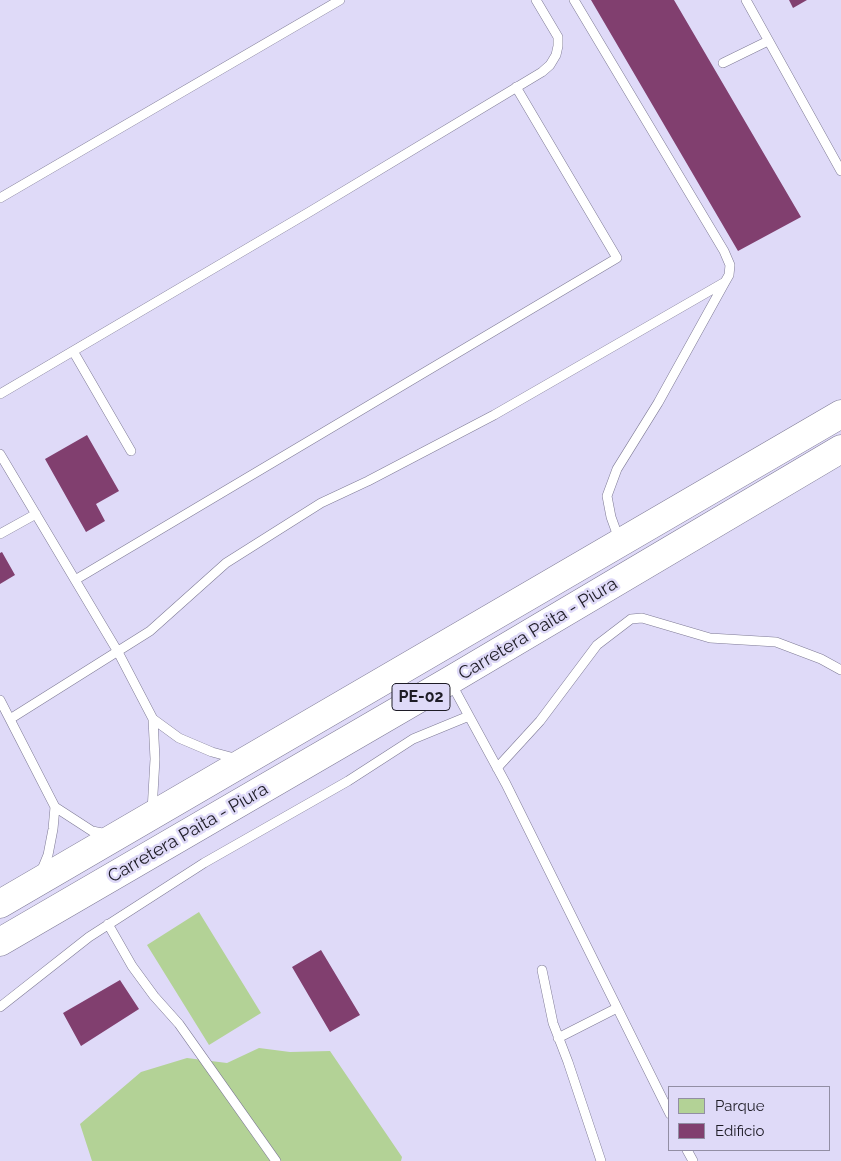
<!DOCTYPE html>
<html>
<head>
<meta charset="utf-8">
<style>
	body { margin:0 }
	#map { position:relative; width:841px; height:1161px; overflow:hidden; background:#dfdaf8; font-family:Raleway,sans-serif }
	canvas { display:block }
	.legend { position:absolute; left:668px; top:1086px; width:162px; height:65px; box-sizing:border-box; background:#dfdaf8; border:1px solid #928ea4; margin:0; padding:6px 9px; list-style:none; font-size:15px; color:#1e1c26 }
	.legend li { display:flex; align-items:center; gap:10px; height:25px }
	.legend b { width:25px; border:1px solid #928ea4 }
</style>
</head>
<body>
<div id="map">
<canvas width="841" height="1161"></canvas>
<ul class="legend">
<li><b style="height:14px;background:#b3d296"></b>Parque</li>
<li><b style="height:14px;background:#813f6f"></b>Edificio</li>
</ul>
</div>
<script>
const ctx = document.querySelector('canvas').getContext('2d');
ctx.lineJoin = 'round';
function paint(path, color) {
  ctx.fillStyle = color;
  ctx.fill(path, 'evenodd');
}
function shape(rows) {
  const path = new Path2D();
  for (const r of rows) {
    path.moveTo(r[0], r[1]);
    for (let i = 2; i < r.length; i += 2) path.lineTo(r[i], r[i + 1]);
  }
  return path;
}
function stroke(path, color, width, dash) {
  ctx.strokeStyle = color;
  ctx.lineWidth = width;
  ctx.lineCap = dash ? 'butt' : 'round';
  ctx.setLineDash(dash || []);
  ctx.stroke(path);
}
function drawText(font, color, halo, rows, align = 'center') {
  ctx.font = font + ' Raleway,sans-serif';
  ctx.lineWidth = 5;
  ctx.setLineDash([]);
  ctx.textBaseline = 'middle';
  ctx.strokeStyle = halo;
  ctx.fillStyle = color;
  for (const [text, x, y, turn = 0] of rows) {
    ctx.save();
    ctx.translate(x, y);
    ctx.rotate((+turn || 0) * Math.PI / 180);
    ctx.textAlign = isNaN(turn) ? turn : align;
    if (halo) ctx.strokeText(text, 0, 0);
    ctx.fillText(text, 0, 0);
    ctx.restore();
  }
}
paint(shape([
	[199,912,261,1013,209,1045,147,945],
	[259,1048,290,1052,330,1051,402,1157,401,1161,92,1161,80,1124,141,1072,187,1058,227,1063]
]), '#b3d296');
paint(shape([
	[591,0,674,0,801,217,738,251],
	[789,0,807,0,793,8],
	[87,435,119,491,96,504,105,521,86,532,45,459],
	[2,552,15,575,0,584,0,553],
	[321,950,360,1015,330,1032,292,967],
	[120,980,139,1009,81,1046,63,1013]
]), '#813f6f');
const service = shape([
	[574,0,724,251,730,265,729,275,725,282,658,403,617,469,607,496,611,517,619,539],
	[746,0,841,171],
	[723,63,768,41],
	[0,198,340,0],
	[73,351,131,451],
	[0,394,311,211,542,72,550,65,556,55,558,46,558,37,536,0],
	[0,454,118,652,153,719,155,759,152,811],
	[0,534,36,514],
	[75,580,617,258,516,87],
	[451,683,506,784,670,1114],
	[0,700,55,807,92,831,107,834],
	[10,719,150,631,226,563,321,503,368,481,494,415,725,282],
	[153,719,179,738,212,752,238,759],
	[497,768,540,721,597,645,631,619,642,618,710,638,776,642,821,659,841,670],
	[41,872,48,855,53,829,55,807],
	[108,924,132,966,154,996,179,1024,276,1161],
	[542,970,553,1023,568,1062,601,1161],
	[0,1007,89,937,204,863,348,781,413,739,469,716],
	[558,1038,617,1008],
	[687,1150,693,1161]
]);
const trunk = shape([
	[0,904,841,414],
	[0,942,449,681,841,449]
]);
stroke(service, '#7e7a95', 10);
stroke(trunk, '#7e7a95', 29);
stroke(service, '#fff', 9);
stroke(trunk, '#fff', 28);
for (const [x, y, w] of [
	[421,697,58]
]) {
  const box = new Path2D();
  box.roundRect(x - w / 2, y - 13.5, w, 27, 4);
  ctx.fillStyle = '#dfdaf8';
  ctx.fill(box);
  stroke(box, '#1e1c26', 1);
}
drawText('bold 16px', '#1e1c26', null, [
	["PE-02",421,697]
]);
drawText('18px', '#1e1c26', '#dfdaf8', [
	["Carretera Paita - Piura",538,629,-31],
	["Carretera Paita - Piura",188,833,-30]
]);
</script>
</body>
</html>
